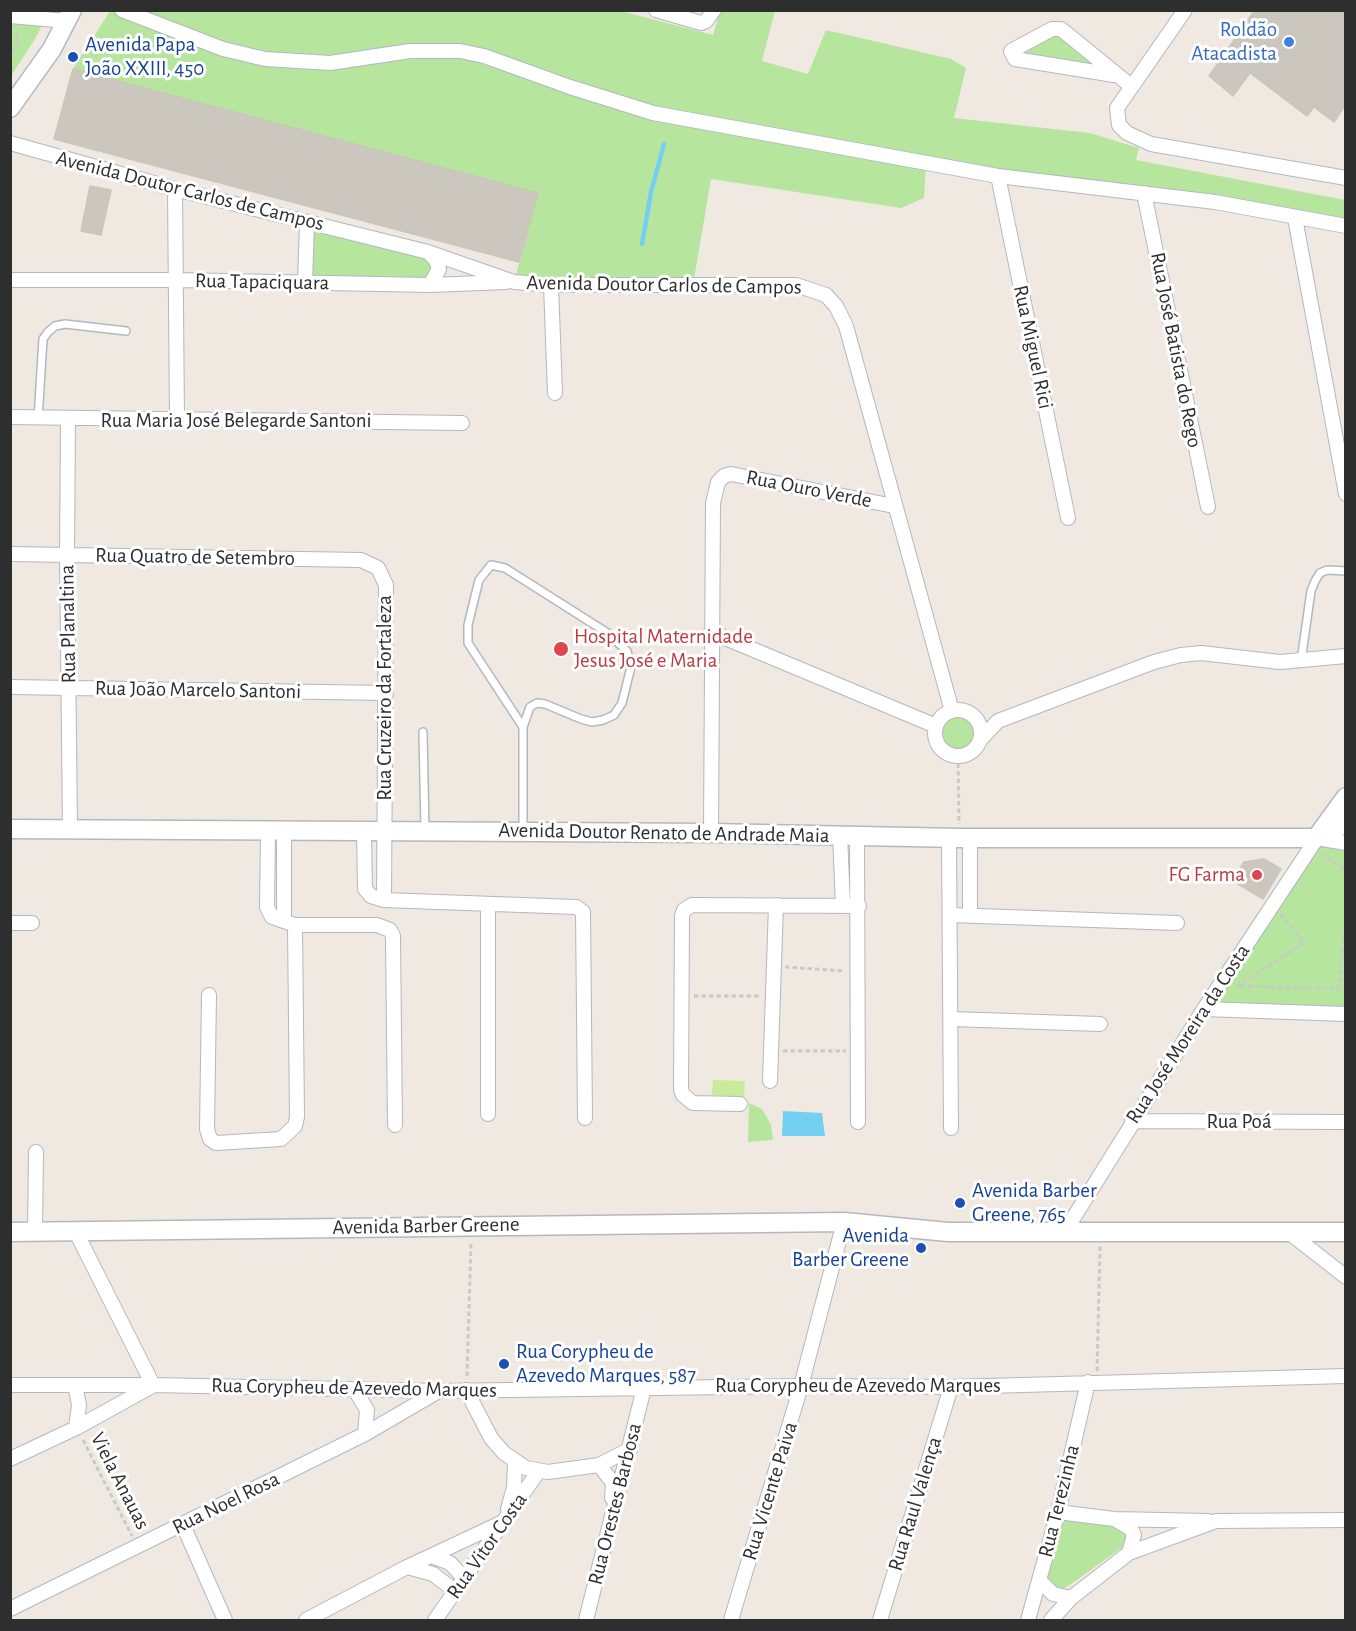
<!DOCTYPE html>
<html>
<head>
<meta charset="utf-8">
<style>
	body { margin:0 }
	#map { position:relative; width:1356px; height:1631px; overflow:hidden; background:#efe9e1; font-family:"Alegreya Sans",sans-serif }
	canvas { display:block }
	.frame { position:absolute; inset:0; border:12px solid #2e2e2e; pointer-events:none }
</style>
</head>
<body>
<div id="map">
<canvas width="1356" height="1631"></canvas>
<div class="frame"></div>
</div>
<script>
const ctx = document.querySelector('canvas').getContext('2d');
ctx.lineJoin = 'round';
function paint(path, color) {
  ctx.fillStyle = color;
  ctx.fill(path, 'evenodd');
}
function shape(rows) {
  const path = new Path2D();
  for (const r of rows) {
    if (r.length === 3) {
      path.moveTo(r[0] + r[2], r[1]);
      path.arc(r[0], r[1], r[2], 0, 2 * Math.PI);
      continue;
    }
    path.moveTo(r[0], r[1]);
    for (let i = 2; i < r.length; i += 2) path.lineTo(r[i], r[i + 1]);
  }
  return path;
}
function stroke(path, color, width, dash) {
  ctx.strokeStyle = color;
  ctx.lineWidth = width;
  ctx.lineCap = dash ? 'butt' : 'round';
  ctx.setLineDash(dash || []);
  ctx.stroke(path);
}
function drawText(font, color, halo, rows, align = 'center') {
  ctx.font = font + ' "Alegreya Sans",sans-serif';
  ctx.lineWidth = 6;
  ctx.setLineDash([]);
  ctx.textBaseline = 'middle';
  ctx.strokeStyle = halo;
  ctx.fillStyle = color;
  for (const [text, x, y, turn = 0] of rows) {
    ctx.save();
    ctx.translate(x, y);
    ctx.rotate((+turn || 0) * Math.PI / 180);
    ctx.textAlign = isNaN(turn) ? turn : align;
    if (halo) ctx.strokeText(text, 0, 0);
    ctx.fillText(text, 0, 0);
    ctx.restore();
  }
}
paint(shape([
	[617,10,713,35,720,11,775,11,762,61,808,74,826,30,951,59,966,68,954,118,1090,133,1139,148,1136,160,1345,200,1345,225,926,163,924,198,901,208,711,179,693,285,514,282,538,193,73,69,110,11],
	[11,11,49,11,35,39,11,76],
	[1061,31,1089,60,1100,70,1015,53],
	[311,231,430,258,434,279,309,278],
	[958,733,20],
	[1317,843,1345,849,1345,1009,1213,1002],
	[749,1103,762,1109,771,1125,773,1140,748,1142],
	[1064,1520,1092,1521,1126,1529,1130,1536,1127,1544,1074,1582,1063,1589,1052,1589,1046,1581]
]), '#b6e59e');
paint(shape([
	[713,1080,745,1081,744,1097,712,1095]
]), '#c9ec9a');
paint(shape([
	[783,1111,822,1113,825,1136,782,1136]
]), '#75cff0');
stroke(shape([
	[642,244,651,192,664,144]
]), '#75cff0', 4.5);
const building = shape([
	[1255,10,1346,10,1346,104,1334,122,1314,107,1307,116,1250,73,1233,96,1209,76,1255,10],
	[73,69,538,193,519,262,54,139,73,69],
	[90,186,111,190,101,235,81,231,90,186],
	[1264,859,1281,869,1263,899,1233,881,1244,862,1264,859]
]);
paint(building, '#cbc7bf');
stroke(building, '#cbc5ba', 1.5);
const lane = shape([
	[38,419,43,339,48,332,55,326,65,324,126,331],
	[1301,661,1311,591,1315,581,1320,573,1327,570,1346,571],
	[423,732,425,831],
	[523,831,523,727,530,707,537,703,545,704,581,719,592,722,603,720,614,715,622,703,631,667,627,651,606,632,505,568,491,565,479,580,468,625,468,643,523,727]
]);
const street = shape([
	[122,10,223,49,265,59,330,63,410,51,460,51,484,56,570,87,653,113,998,176,1215,202,1346,226],
	[656,10,701,23,706,21,714,10],
	[1185,10,1117,108,1119,125,1127,133,1151,144,1346,178],
	[10,16,67,21],
	[1114,75,1015,59,1011,51,1052,29,1061,29,1131,86],
	[10,143,175,189,428,252,514,282,551,285,796,285,826,295,836,306,846,326,952,711],
	[998,176,1068,518],
	[175,189,177,421],
	[1144,193,1208,507],
	[1295,218,1346,494],
	[428,252,436,260,439,269,430,285],
	[10,280,175,280,430,285,506,282],
	[305,283,307,222],
	[551,285,555,393],
	[10,417,462,423],
	[68,420,67,555,70,829],
	[10,554,361,560,378,568,386,585,384,900],
	[711,632,936,726],
	[10,687,386,693],
	[958,733,23],
	[980,740,998,721,1154,662,1181,655,1201,653,1280,662,1346,656],
	[268,831,267,907,272,917,295,925,377,925,390,930,393,936,395,1125],
	[364,831,365,889,371,896,384,900,576,907,583,912,585,1118],
	[711,833,713,503,718,482,724,476,731,474,894,506],
	[840,834,843,906],
	[857,835,858,1122],
	[949,838,951,1128],
	[951,915,1177,923],
	[970,915,970,838],
	[284,921,284,831],
	[10,923,32,923],
	[209,995,207,1129,210,1139,216,1143,281,1139,295,1126,297,1117,295,925],
	[1204,1009,1346,1014],
	[951,1019,1100,1024],
	[770,1081,776,905],
	[740,1104,693,1103,683,1095,681,1089,682,916,684,910,692,905,859,906],
	[488,1114,488,904],
	[1132,1121,1346,1122],
	[35,1232,36,1152],
	[76,1232,153,1385],
	[1064,1233,1204,1009,1317,838,1346,843],
	[1291,1234,1346,1277],
	[10,1385,153,1385,438,1391,801,1386,951,1387,1346,1376],
	[75,1385,79,1405,76,1428],
	[355,1390,367,1410,365,1434],
	[466,1390,491,1438,504,1453,526,1468,548,1472,599,1465,630,1449],
	[10,1459,76,1428,152,1386],
	[599,1465,613,1483,612,1498],
	[508,1509,514,1487,515,1462],
	[1058,1512,1114,1519,1208,1521],
	[1116,1520,1131,1529,1134,1535,1129,1553],
	[183,1525,225,1620],
	[431,1556,450,1563,464,1578],
	[407,1567,433,1574,455,1591],
	[1039,1580,1053,1594,1071,1598],
	[10,1609,365,1434,437,1392],
	[306,1620,407,1567,501,1523],
	[435,1620,538,1472],
	[586,1620,644,1388],
	[731,1620,801,1386,844,1222],
	[880,1620,951,1387],
	[1028,1620,1058,1512,1088,1382],
	[1051,1620,1071,1598,1129,1553,1216,1521,1346,1520]
]);
const secondary = shape([
	[10,108,52,49,72,10],
	[10,829,711,833,959,838,1317,838,1346,823],
	[1319,834,1346,797],
	[10,1232,844,1222,948,1232,1346,1232]
]);
stroke(lane, '#b4b7c1', 10);
stroke(street, '#b4b7c1', 16);
stroke(secondary, '#b4b7c1', 21);
stroke(shape([
	[12,51,18,42,16,31],
	[958,756,959,824],
	[1323,857,1324,855,1346,870],
	[1281,914,1304,943,1237,986,1338,989,1346,922],
	[785,967,845,971],
	[694,996,759,996],
	[783,1051,846,1051],
	[1097,1371,1100,1246],
	[467,1376,471,1242],
	[83,1440,132,1536]
]), '#c9c9c9', 3, [4.5, 3]);
stroke(lane, '#fff', 7);
stroke(street, '#fff', 14);
stroke(secondary, '#fff', 18);
for (const [x, y, r, color] of [
	[1289,42,6,"#3f7fe0"],
	[73,57,6,"#1a4fb4"],
	[561,649,8,"#e0444e"],
	[1257,875,6,"#e0444e"],
	[960,1203,6,"#1a4fb4"],
	[921,1248,6,"#1a4fb4"],
	[504,1364,6,"#1a4fb4"]
]) {
  const dot = new Path2D();
  dot.arc(x, y, r, 0, 2 * Math.PI);
  ctx.fillStyle = color;
  ctx.fill(dot);
  stroke(dot, '#fff', 2);
}
drawText('21px', '#366cbe', '#fff', [
	["Roldão",1277,30],
	["Atacadista",1277,54]
], 'right');
drawText('21px', '#164399', '#fff', [
	["Avenida Papa",85,45],
	["João XXIII, 450",85,69],
	["Avenida Barber",972,1191],
	["Greene, 765",972,1215],
	["Avenida",909,1236,"right"],
	["Barber Greene",909,1260,"right"],
	["Rua Corypheu de",516,1352],
	["Azevedo Marques, 587",516,1376]
], 'left');
drawText('21px', '#2e2e2e', '#fff', [
	["Avenida Doutor Carlos de Campos",190,191,14],
	["Rua Tapaciquara",262,282,1],
	["Avenida Doutor Carlos de Campos",664,285,1],
	["Rua Miguel Rici",1033,347,78],
	["Rua José Batista do Rego",1176,350,79],
	["Rua Maria José Belegarde Santoni",236,421],
	["Rua Ouro Verde",809,489,11],
	["Rua Quatro de Setembro",195,557,1],
	["Rua Planaltina",68,624,-91],
	["Rua João Marcelo Santoni",198,690,1],
	["Rua Cruzeiro da Fortaleza",385,698,-90],
	["Avenida Doutor Renato de Andrade Maia",664,833,1],
	["Rua José Moreira da Costa",1188,1034,-57],
	["Rua Poá",1239,1122],
	["Avenida Barber Greene",426,1226,-1],
	["Rua Corypheu de Azevedo Marques",858,1386],
	["Rua Corypheu de Azevedo Marques",354,1388,1],
	["Viela Anauas",120,1481,63],
	["Rua Vicente Paiva",770,1491,-73],
	["Rua Terezinha",1059,1501,-76],
	["Rua Noel Rosa",226,1503,-26],
	["Rua Orestes Barbosa",615,1504,-76],
	["Rua Raul Valença",915,1504,-73],
	["Rua Vitor Costa",487,1546,-55]
]);
drawText('21px', '#be3a42', '#fff', [
	["Hospital Maternidade",574,637],
	["Jesus José e Maria",574,661],
	["FG Farma",1245,875,"right"]
], 'left');
</script>
</body>
</html>
